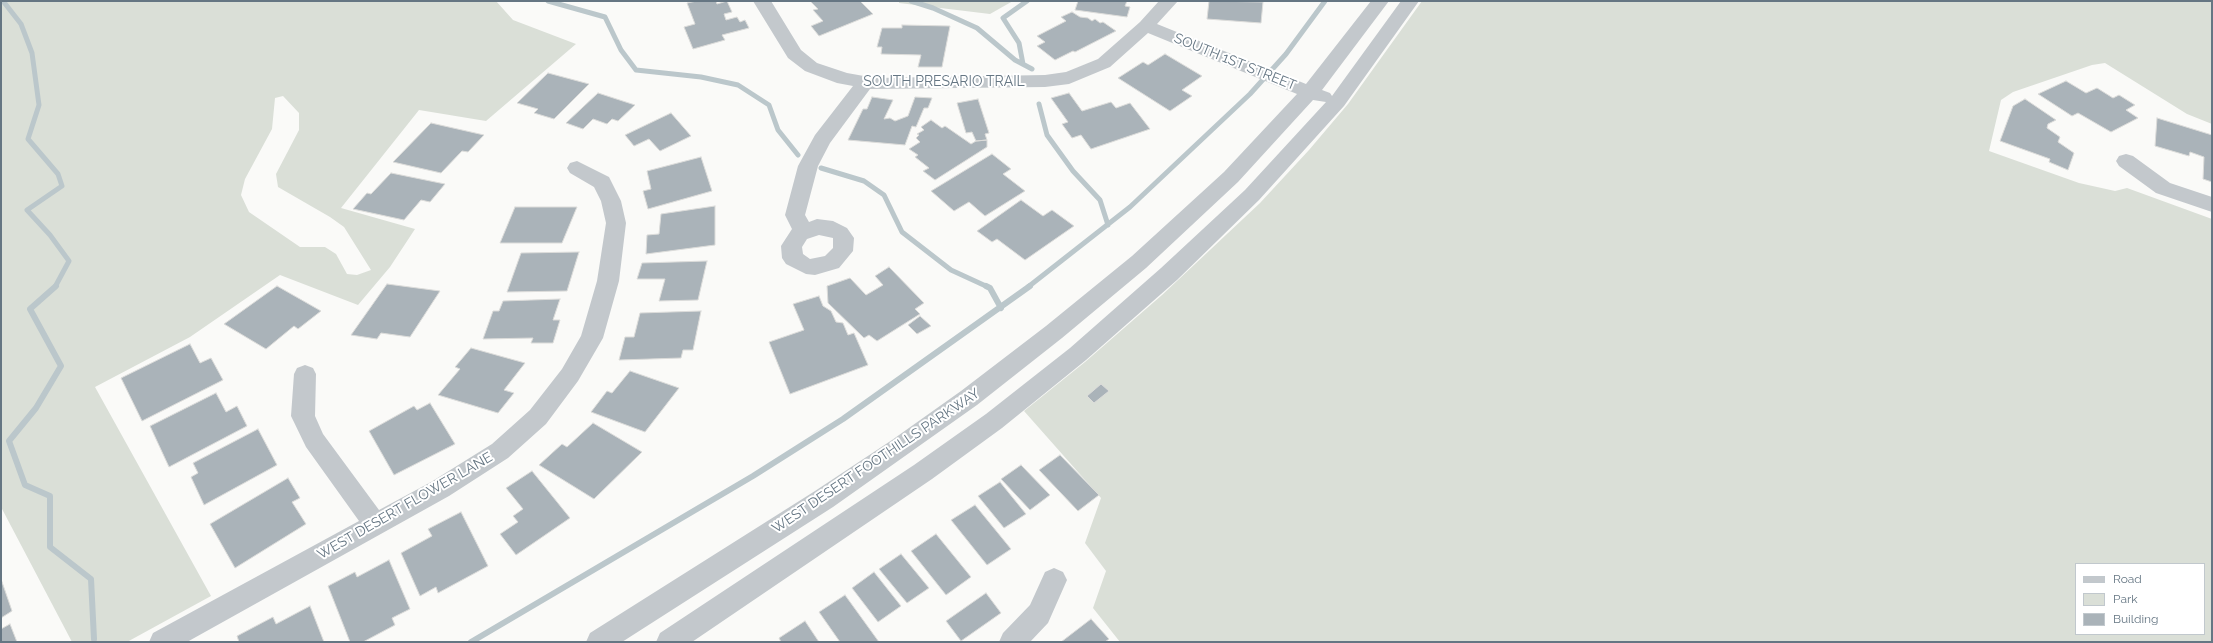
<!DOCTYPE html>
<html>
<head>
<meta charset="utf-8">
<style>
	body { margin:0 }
	#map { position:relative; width:2213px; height:643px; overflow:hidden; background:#fafaf8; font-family:Raleway,sans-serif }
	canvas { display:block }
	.frame { position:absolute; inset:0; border:2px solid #657683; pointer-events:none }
	.legend { position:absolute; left:2075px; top:563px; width:130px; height:72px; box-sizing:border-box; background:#fff; border:1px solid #c1c8cd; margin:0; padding:5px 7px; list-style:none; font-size:12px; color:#657683 }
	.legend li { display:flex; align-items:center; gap:8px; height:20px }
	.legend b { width:20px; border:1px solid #c1c8cd }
</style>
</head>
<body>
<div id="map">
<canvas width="2213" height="643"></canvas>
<div class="frame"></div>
<ul class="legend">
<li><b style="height:5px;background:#c3c8cc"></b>Road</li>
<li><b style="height:11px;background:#dadfd7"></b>Park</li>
<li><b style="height:11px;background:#aab3b9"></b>Building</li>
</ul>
</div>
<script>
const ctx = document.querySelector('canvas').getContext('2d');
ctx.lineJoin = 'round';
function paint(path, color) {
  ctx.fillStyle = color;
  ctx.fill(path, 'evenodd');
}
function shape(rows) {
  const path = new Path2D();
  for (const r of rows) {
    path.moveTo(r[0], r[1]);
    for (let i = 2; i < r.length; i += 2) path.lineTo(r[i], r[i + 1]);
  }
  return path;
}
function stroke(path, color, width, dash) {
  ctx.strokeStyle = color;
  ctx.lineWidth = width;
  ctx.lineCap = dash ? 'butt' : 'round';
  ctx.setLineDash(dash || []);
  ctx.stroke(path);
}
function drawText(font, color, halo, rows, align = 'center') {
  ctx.font = font + ' Raleway,sans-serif';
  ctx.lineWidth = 4;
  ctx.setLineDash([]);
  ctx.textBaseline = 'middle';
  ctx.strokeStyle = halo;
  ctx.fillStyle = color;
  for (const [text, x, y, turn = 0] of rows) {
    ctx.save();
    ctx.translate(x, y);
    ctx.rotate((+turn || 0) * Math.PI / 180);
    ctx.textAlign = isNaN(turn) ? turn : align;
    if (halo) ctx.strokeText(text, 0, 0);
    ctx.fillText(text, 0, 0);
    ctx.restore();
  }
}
paint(shape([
	[1,1,496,1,513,20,576,44,486,121,419,110,341,208,415,229,390,267,358,305,280,275,190,337,95,387,211,596,127,642,72,642,1,507],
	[283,96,299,113,299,130,276,174,278,187,330,217,344,227,371,270,357,275,347,274,336,254,325,247,300,247,249,212,241,195,245,179,272,129,275,98],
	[899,1,1013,1,990,14,899,3],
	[1422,1,2212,1,2212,124,2187,114,2105,63,2092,65,2013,92,2001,100,1989,151,2079,183,2115,191,2127,188,2212,219,2212,642,1120,642,1093,608,1106,571,1085,543,1101,498,1024,411,1085,362,1162,295,1260,203,1309,150,1348,104],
	[2076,564,2204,564,2204,634,2076,634]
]), '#dadfd7');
stroke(shape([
	[3,1,21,24,32,53,39,105,28,139,58,174,62,186,27,210,50,235,69,261,55,287],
	[548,1,605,17,621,50,636,70,701,77,738,85,769,105,778,130,798,155],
	[911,1,933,8,977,28,1015,60,1032,69],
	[1023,64,1019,43,1003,18,1027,1],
	[1039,104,1047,135,1073,171,1100,200,1108,225],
	[821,168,864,181,884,195,902,232,951,270,988,287],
	[1028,287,1130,207,1250,94,1286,54,1325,1]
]), '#bbc7cb', 5);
stroke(shape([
	[56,286,30,309,61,366,36,408,9,441,25,485,50,496,50,547,91,579,94,639],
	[986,286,990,288,1001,308],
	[471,642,753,476,843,419,1030,286]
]), '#bbc7cb', 6);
const building = shape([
	[697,1,716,1,717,4,727,1,732,12,724,14,726,20,737,17,740,22,745,20,749,28,722,35,725,40,693,49,684,27,695,24,687,3,697,1],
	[810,1,860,1,873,14,819,36,811,26,823,21,813,10,818,9,810,1],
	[1078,1,1127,1,1125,6,1130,7,1127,17,1075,10,1078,1],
	[1209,1,1263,2,1261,23,1207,19,1209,1],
	[1072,12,1080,17,1088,18,1092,21,1095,19,1100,23,1103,22,1116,31,1075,52,1073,51,1055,60,1037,46,1045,42,1037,36,1066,21,1061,17,1072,12],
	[902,25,950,26,942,67,918,67,921,55,881,54,882,47,877,47,882,28,902,28,902,25],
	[1165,54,1202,76,1182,90,1192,96,1170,111,1118,78,1143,62,1148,65,1165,54],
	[548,73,589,84,554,119,534,113,538,109,517,103,548,73],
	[2066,81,2086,93,2097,88,2113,98,2119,95,2135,105,2126,110,2138,118,2111,132,2078,113,2072,116,2038,94,2066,81],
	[598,93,635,105,618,121,612,119,607,124,593,119,583,129,566,123,598,93],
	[1069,93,1082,111,1111,102,1116,108,1130,103,1150,129,1091,149,1081,135,1072,138,1062,124,1068,122,1051,98,1069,93],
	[872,97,893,100,884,119,890,118,895,121,908,116,915,97,932,98,928,108,924,108,916,127,912,126,905,145,848,140,863,109,867,109,872,97],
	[978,99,989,133,985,134,987,140,976,141,972,132,966,133,957,103,978,99],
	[2025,99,2056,120,2048,124,2047,128,2060,137,2058,142,2074,153,2068,170,2049,162,2050,159,2000,141,2013,106,2025,99],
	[671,113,691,136,660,151,649,139,634,146,625,135,671,113],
	[2157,118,2212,135,2212,182,2203,179,2204,157,2190,152,2189,156,2155,146,2157,118],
	[931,120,942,128,945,126,971,144,976,141,987,140,987,147,935,180,923,171,929,168,915,157,918,155,909,149,920,142,916,138,919,135,917,134,924,130,921,127,931,120],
	[431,123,484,135,468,152,462,151,441,173,393,162,431,123],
	[992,154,1011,169,1003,174,1025,191,985,216,969,202,954,211,931,191,992,154],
	[701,157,712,191,648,209,643,191,651,189,647,171,701,157],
	[391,173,445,184,430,202,421,200,404,220,353,209,367,193,371,194,391,173],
	[1021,200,1043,216,1052,210,1074,226,1025,260,997,239,992,242,977,231,1021,200],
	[715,206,715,245,646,254,647,235,659,234,661,214,715,206],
	[515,207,577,207,562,243,500,243,515,207],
	[579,252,567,291,507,292,521,253,579,252],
	[707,261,698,300,659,301,665,279,637,279,642,263,707,261],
	[889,267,924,303,915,309,920,314,877,341,869,335,864,338,828,303,827,286,850,278,866,295,883,285,875,276,889,267],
	[387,284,440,291,410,337,381,333,377,339,351,335,387,284],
	[277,286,321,311,298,329,294,326,266,349,224,324,277,286],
	[819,296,823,306,831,311,836,322,843,323,848,335,854,333,868,365,790,394,769,342,804,330,793,304,819,296],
	[560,299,553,320,560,320,553,343,531,343,533,338,483,339,493,311,499,311,503,301,560,299],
	[701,311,693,350,683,350,681,358,619,360,625,337,634,337,640,313,701,311],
	[920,316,931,326,917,334,908,325,920,316],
	[190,344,200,363,211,358,223,380,142,421,121,378,190,344],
	[471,348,525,363,504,390,514,393,498,413,438,395,460,369,455,367,471,348],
	[630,371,679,388,645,432,591,412,607,391,612,393,630,371],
	[1101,384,1109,391,1094,403,1087,396,1101,384],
	[216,393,226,412,237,406,247,426,169,467,150,426,216,393],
	[430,403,455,444,394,475,369,431,414,406,417,410,430,403],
	[593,423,642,452,594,499,539,465,562,444,567,447,593,423],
	[258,429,277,465,204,505,191,477,198,473,193,463,258,429],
	[1060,455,1099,495,1078,511,1039,470,1060,455],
	[1021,465,1050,495,1030,510,1001,479,1021,465],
	[532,471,570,518,516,555,500,534,518,522,513,516,523,509,506,488,532,471],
	[288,478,300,498,292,502,306,524,235,568,210,524,288,478],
	[1000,482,1026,514,1004,528,978,496,1000,482],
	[975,505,1011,549,987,565,951,520,975,505],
	[461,512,488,566,438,593,436,587,420,596,401,553,432,536,428,529,461,512],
	[936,534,971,577,946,595,911,551,936,534],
	[901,554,929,588,907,603,879,569,901,554],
	[389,560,410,609,392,618,395,625,363,642,350,642,328,586,355,572,357,577,389,560],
	[874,572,901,606,878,622,852,588,874,572],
	[1,579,12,611,1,618,1,579],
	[986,593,1001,613,961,641,946,621,986,593],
	[845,595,879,642,840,642,819,612,845,595],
	[310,606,324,642,239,642,237,636,273,617,276,624,310,606],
	[1091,619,1109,639,1105,642,1061,642,1091,619],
	[805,621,819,642,781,642,779,638,805,621],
	[10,624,17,642,1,642,1,629,10,624]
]);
paint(building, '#aab3b9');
stroke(building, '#dcdcda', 1);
paint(shape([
	[753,1,771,1,801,50,817,63,847,73,875,78,1045,75,1066,72,1098,59,1140,22,1159,1,1178,1,1157,24,1306,84,1371,1,1389,1,1322,90,1330,93,1332,96,1401,1,1419,1,1344,106,1259,200,1177,280,1086,360,1002,428,932,479,692,642,656,642,660,633,914,465,986,414,1070,348,1161,268,1245,190,1326,102,1313,100,1238,182,1146,268,1062,338,977,405,833,507,622,642,586,642,590,633,815,491,892,440,961,391,1046,326,1132,256,1224,172,1297,94,1148,33,1110,67,1069,84,1045,87,870,89,830,143,818,166,805,215,809,222,817,219,833,221,847,228,854,238,853,251,839,268,815,275,806,274,786,264,782,258,781,246,792,229,785,215,798,166,815,135,853,86,837,83,805,71,788,58,753,1],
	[819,235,833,238,833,248,825,256,810,259,803,254,802,247,807,239,819,235],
	[2126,154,2133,156,2170,183,2212,197,2212,212,2156,193,2119,166,2116,161,2119,156,2126,154],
	[577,161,609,177,621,201,626,223,619,281,603,338,578,381,546,424,508,458,449,496,187,642,149,642,153,633,359,521,306,447,291,416,294,374,297,368,305,365,313,368,316,374,315,416,323,434,379,510,431,482,492,444,530,410,562,369,581,336,597,281,606,223,601,201,594,187,570,173,567,168,570,163,577,161],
	[1054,568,1063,572,1067,580,1048,623,1030,642,999,642,1003,633,1030,605,1045,572,1054,568]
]), '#c3c8cc');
drawText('14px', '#657683', '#fff', [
	["SOUTH 1ST STREET",1235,62,22],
	["SOUTH PRESARIO TRAIL",944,82],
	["WEST DESERT FOOTHILLS PARKWAY",876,461,-34],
	["WEST DESERT FLOWER LANE",405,506,-30]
]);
</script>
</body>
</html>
